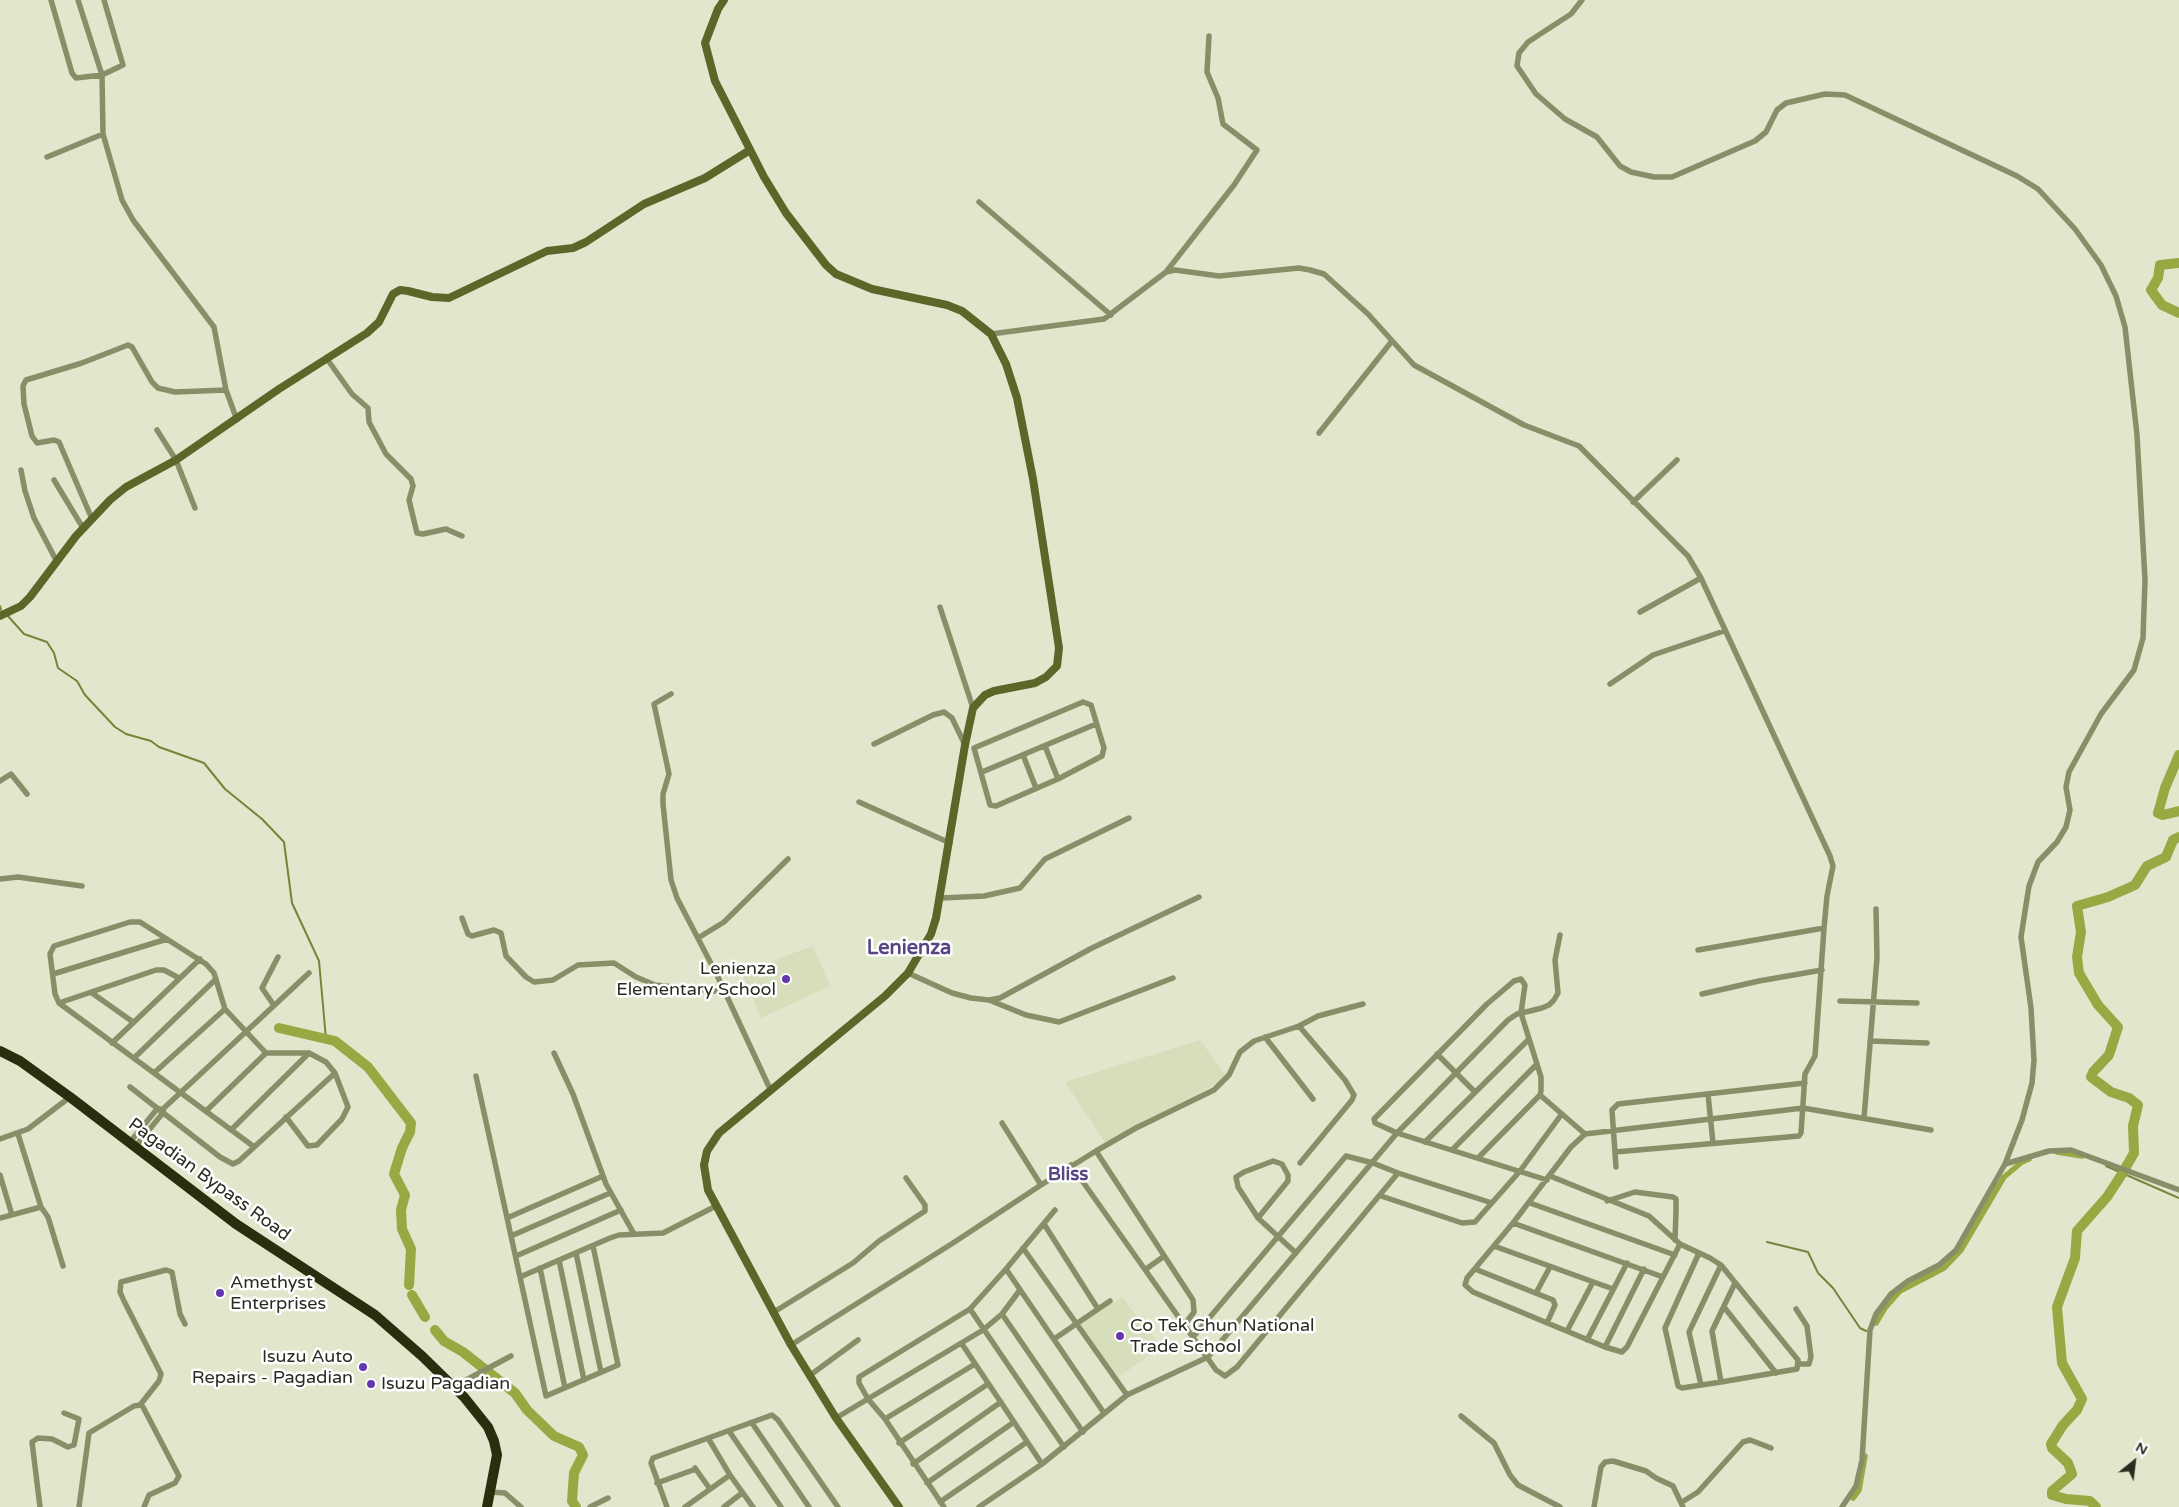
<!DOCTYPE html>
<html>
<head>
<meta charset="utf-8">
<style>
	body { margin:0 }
	#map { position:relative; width:2179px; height:1507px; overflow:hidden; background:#e1e7cc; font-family:"Varela Round",sans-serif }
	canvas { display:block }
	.north { position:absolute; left:2109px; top:1437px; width:50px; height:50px; -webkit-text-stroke:4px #fff; paint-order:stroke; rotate:29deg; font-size:14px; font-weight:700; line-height:20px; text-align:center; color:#2a2c22 }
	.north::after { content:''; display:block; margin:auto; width:18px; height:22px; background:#2a2c22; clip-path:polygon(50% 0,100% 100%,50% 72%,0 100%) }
</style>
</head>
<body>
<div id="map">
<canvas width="2179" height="1507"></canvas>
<div class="north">N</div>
</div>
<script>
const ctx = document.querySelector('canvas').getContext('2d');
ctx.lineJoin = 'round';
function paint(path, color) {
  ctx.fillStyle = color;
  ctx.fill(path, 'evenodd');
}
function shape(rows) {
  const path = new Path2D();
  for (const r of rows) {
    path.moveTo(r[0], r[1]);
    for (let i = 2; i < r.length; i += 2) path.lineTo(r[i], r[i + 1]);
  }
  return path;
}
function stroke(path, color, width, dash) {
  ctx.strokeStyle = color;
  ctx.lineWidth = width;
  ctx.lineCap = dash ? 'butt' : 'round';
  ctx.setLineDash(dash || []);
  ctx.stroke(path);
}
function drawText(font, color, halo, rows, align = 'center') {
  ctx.font = font + ' "Varela Round",sans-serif';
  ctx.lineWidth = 5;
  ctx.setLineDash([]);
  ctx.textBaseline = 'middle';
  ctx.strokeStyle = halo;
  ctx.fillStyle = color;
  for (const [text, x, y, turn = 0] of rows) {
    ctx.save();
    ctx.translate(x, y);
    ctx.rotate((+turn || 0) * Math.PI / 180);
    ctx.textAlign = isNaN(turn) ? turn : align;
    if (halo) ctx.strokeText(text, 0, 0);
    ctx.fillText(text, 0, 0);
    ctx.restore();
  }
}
paint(shape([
	[813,946,830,986,761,1018,741,972],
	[1200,1040,1225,1074,1222,1081,1105,1142,1065,1082],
	[1122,1297,1161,1347,1117,1378,1080,1324]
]), '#d6debc');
stroke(shape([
	[0,606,1,610],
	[7,615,24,634,47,642,54,653,58,668,77,681,85,695,115,727,126,734,151,741,159,747,204,763,225,789,262,819,284,842,292,903,319,961,326,1039],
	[2106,1166,2179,1198],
	[1767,1242,1808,1252,1818,1273,1833,1288,1860,1328,1866,1331]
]), '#78833a', 2);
stroke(shape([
	[2057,1152,2082,1156],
	[1876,1323,1885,1308,1900,1291,1944,1268,1961,1250,2004,1177,2022,1162,2029,1159],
	[1853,1498,1859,1490,1865,1456]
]), '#9aa844', 5.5);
stroke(shape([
	[2179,263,2160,265,2158,278,2151,290,2162,305,2179,313],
	[2179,755,2165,788,2158,813,2163,815,2179,811],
	[279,1028,335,1041,368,1067,411,1123,410,1132,402,1148,394,1174,405,1195,401,1210,402,1229,411,1249,409,1285],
	[2126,1167,2134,1153,2133,1126,2138,1105,2129,1098,2111,1092,2091,1077,2093,1072,2109,1055,2118,1027,2098,1005,2079,973,2077,957,2081,932,2077,906,2108,897,2135,885,2147,866,2166,857,2173,840,2179,837],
	[412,1295,425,1317],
	[435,1330,444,1341,463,1352,515,1393,527,1410,554,1436,579,1447,583,1455,574,1473,572,1501,576,1507],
	[2096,1507,2090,1501,2066,1499,2052,1495,2052,1491,2072,1474,2068,1463,2052,1448,2051,1444,2063,1425,2077,1410,2082,1399,2062,1363,2057,1307,2075,1258,2077,1231,2107,1197,2124,1171]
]), '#9aa844', 10);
stroke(shape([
	[51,0,72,73,76,78,102,75,123,65,104,0],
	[78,0,102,75,103,134,122,200,133,220,214,327,226,390,237,420],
	[1582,0,1571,14,1528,42,1519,53,1517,66,1536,94,1565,119,1597,137,1620,166,1631,172,1654,177,1672,177,1755,141,1766,132,1777,110,1786,103,1825,94,1845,95,2017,176,2038,189,2075,229,2101,265,2116,296,2125,327,2137,435,2145,580,2143,638,2134,670,2101,714,2069,772,2066,787,2070,810,2066,827,2057,842,2038,862,2029,886,2021,937,2031,1008,2034,1060,2032,1083,2022,1120,2005,1164,1956,1250,1939,1265,1908,1281,1891,1294,1876,1314,1870,1330,1862,1460,1856,1486,1842,1507],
	[47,157,103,134],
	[979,202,1111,315],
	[1166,272,1234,185,1257,150,1223,124,1218,98,1207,72,1209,36],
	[991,334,1104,319,1166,272,1175,270,1219,276,1299,268,1310,270,1324,274,1368,314,1414,365,1524,425,1579,446,1688,556,1701,578,1830,856,1833,866,1827,896,1824,928],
	[327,359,352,394,368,408,369,422,386,454,411,479,413,486,409,500,417,533,423,534,446,529,462,536],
	[157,430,176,460,195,508],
	[1319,433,1392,341],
	[21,470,25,491,34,518,57,562],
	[54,480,83,528],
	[1633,502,1677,460],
	[92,519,59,442,54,440,37,443,32,436,24,404,23,386,26,380,82,363,128,345,132,347,152,382,158,388,175,392,226,390],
	[940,607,973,708],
	[1640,612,1701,578],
	[1610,684,1653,655,1724,631],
	[671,694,654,704,669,774,663,794,663,804,671,880,677,898,717,975,771,1091],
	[1083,702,1091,705,1104,748,1102,756,1058,779,996,806,990,805,974,748,1083,702],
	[874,744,933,715,944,712,952,718,965,745],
	[1045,746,1058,779],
	[1023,755,1036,788],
	[982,772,1096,724],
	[0,781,11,774,27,794],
	[859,802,950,843],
	[0,879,18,877,82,886],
	[941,898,984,896,1020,888,1045,859,1129,818],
	[462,918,468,934,472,936,494,930,501,933,506,956,526,977,534,982,553,980,578,965,614,963,636,977,655,985,725,992],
	[698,938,724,922,788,859],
	[908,973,952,993,971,998,989,1000,1000,998,1092,948,1199,897],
	[53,974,167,939],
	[92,993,133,1022],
	[1702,994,1759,981,1822,970],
	[989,1000,1026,1015,1059,1022,1173,978],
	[1840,1001,1917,1003],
	[59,1003,156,970,164,970,179,978],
	[273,1004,262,988,278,957],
	[1299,1026,1345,1080,1354,1095,1352,1100,1300,1163],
	[1265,1037,1313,1099],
	[1870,1041,1927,1043],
	[112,1043,200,959],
	[554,1053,573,1094,606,1184,634,1234],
	[1437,1054,1475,1092],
	[134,1058,216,979],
	[155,1072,225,1009],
	[476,1076,546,1396,618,1365,593,1246],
	[130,1087,220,1157,233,1164,239,1161,335,1073],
	[1708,1094,1713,1143],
	[1540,1095,1585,1134],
	[206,1111,266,1053],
	[1864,1118,1877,958,1876,909],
	[231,1130,309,1053],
	[0,1139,28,1129,70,1097],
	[130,1142,157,1109,160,1109],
	[1425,1142,1529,1039],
	[253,1146,59,1003,55,994,50,954,54,946,130,922,140,922,206,964,214,973,225,1009,266,1053,309,1053,326,1062,335,1073,348,1107,342,1119,317,1145,308,1146,286,1117],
	[135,1147,162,1114,164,1108,309,973],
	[1452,1150,1537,1064],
	[1615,1152,1799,1136,1801,1133,1805,1074,1815,1056,1824,928,1698,950],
	[1478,1158,1540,1095,1541,1091,1541,1077,1521,1013,1525,985,1521,979,1514,981,1487,1004,1374,1119,1375,1123,1397,1133,1508,1020,1517,1014,1521,1013,1530,1011,1542,1008,1549,1005,1554,1000,1558,993,1555,960,1560,935],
	[1273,1161,1282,1164,1288,1175,1288,1181,1258,1218,1238,1187,1236,1177,1244,1172,1273,1161],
	[2005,1164,2049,1151,2071,1150,2179,1190],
	[1071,1165,1216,1370,1225,1376,1237,1367,1398,1173],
	[1616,1167,1612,1110,1618,1104,1805,1083],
	[0,1175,12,1215],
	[1550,1176,1649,1216,1680,1244],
	[1041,1185,1096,1151],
	[1381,1196,1462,1223,1475,1222,1520,1171,1561,1115],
	[1607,1201,1635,1192,1673,1197,1676,1199,1676,1212,1675,1240],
	[1530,1203,1675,1255],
	[41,1207,48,1217,63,1266],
	[1055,1210,1006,1269,1104,1413],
	[0,1218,41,1207,18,1134],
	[507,1218,603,1176],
	[1258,1218,1296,1253],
	[1513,1223,1663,1277],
	[1044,1224,1098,1309],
	[511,1236,610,1193],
	[1494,1246,1613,1289],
	[1023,1248,1127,1395],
	[576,1253,601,1372],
	[1699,1253,1665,1328,1678,1386,1682,1388,1721,1382,1797,1369,1798,1360,1721,1265,1710,1258,1680,1244,1627,1347,1622,1352,1605,1347,1473,1292,1465,1285,1467,1278,1513,1223,1571,1147,1585,1134,1803,1108,1931,1130],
	[516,1256,621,1210],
	[559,1260,584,1380],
	[540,1268,565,1388],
	[1146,1269,1163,1257],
	[1475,1269,1553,1300,1555,1305,1547,1323],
	[520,1277,610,1238,619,1235,663,1233,716,1206],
	[1536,1293,1550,1267],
	[1724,1307,1776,1373],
	[970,1309,1064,1447],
	[1796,1309,1807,1326,1811,1357,1809,1364,1799,1364],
	[774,1312,853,1263,879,1241,925,1211,925,1205,906,1178],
	[1002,1314,1083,1432],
	[1185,1324,1194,1312,1193,1300,1096,1151,1136,1128,1214,1090,1229,1075,1240,1052,1254,1041,1299,1026,1318,1016,1363,1004],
	[1567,1331,1593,1282],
	[1194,1336,1346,1156,1373,1163,1398,1173,1492,1203],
	[1054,1339,1110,1301],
	[1587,1340,1627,1263],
	[962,1344,1042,1464],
	[791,1345,953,1243,1041,1185,1002,1123],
	[1605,1347,1644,1269],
	[809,1376,858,1340],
	[1721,1382,1712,1331,1735,1283],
	[1701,1385,1689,1332,1721,1265],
	[453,1387,511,1356],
	[140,1405,143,1407,179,1476,175,1483,149,1495,144,1507],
	[1461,1416,1494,1443,1510,1475,1518,1485,1560,1507],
	[836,1418,983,1330,1002,1314,1020,1290],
	[885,1419,975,1364],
	[752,1423,809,1507],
	[729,1431,781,1507],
	[708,1438,730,1475,753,1507],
	[899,1443,988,1384],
	[913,1464,1001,1402],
	[695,1468,710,1489],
	[657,1483,696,1469],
	[927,1483,1014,1422],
	[490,1492,505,1493,521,1507],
	[940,1502,1027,1442],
	[1682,1502,1698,1492,1743,1442,1750,1440,1771,1448],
	[40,1507,32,1442,38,1438,52,1439,68,1447,74,1445,79,1419,64,1413],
	[79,1507,89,1433,134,1406,140,1405,159,1381,161,1374,124,1301,120,1292,121,1282,166,1270,172,1272,180,1314,185,1324],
	[590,1507,608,1498],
	[667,1507,651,1463,653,1458,772,1415,778,1420,838,1507],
	[685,1507,730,1475],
	[724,1507,742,1493],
	[944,1507,885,1419,868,1399,859,1383,859,1377,970,1309,1006,1269],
	[979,1507,1042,1464,1127,1395,1208,1357,1397,1133,1547,1180],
	[1594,1507,1601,1467,1605,1462,1613,1461,1646,1471,1656,1478,1673,1486,1683,1507]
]), '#888f68', 5.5);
stroke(shape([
	[724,0,718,9,705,43,715,81,764,177,786,213,826,265,836,274,872,289,947,305,962,311,991,334,1006,364,1017,398,1033,479,1059,648,1057,666,1046,677,1035,683,994,691,985,695,973,708,965,745,936,918,931,934,908,973,885,996,719,1133,707,1151,704,1165,708,1190,791,1345,836,1418,899,1507],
	[0,616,21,606,30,597,76,536,110,500,126,487,176,460,279,389,367,333,379,322,393,294,400,290,408,291,432,297,449,298,547,251,573,248,586,242,644,204,705,178,750,150]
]), '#5d6628', 8);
stroke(shape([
	[0,1051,20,1061,70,1097,236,1224,375,1315,422,1356,464,1397,488,1427,494,1441,497,1455,487,1507]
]), '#292e0e', 10);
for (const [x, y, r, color] of [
	[786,979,5,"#6437af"],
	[220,1293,5,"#6437af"],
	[1120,1336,5,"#6437af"],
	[363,1367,5,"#6437af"],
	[371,1384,5,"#6437af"]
]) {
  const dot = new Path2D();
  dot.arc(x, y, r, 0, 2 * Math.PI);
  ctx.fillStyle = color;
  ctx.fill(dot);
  stroke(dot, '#fff', 2);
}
drawText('18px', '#2a2c22', '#fff', [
	["Lenienza",776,969,"right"],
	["Elementary School",776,990,"right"],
	["Amethyst",230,1283],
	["Enterprises",230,1304],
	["Co Tek Chun National",1130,1326],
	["Trade School",1130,1347],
	["Isuzu Auto",353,1357,"right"],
	["Repairs - Pagadian",353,1378,"right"],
	["Isuzu Pagadian",381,1384]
], 'left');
drawText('18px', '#2a2c22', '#fff', [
	["Pagadian Bypass Road",209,1180,36]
]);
drawText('bold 19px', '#584684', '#fff', [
	["Bliss",1068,1175]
]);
drawText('bold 20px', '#584684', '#fff', [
	["Lenienza",909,949]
]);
</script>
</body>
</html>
